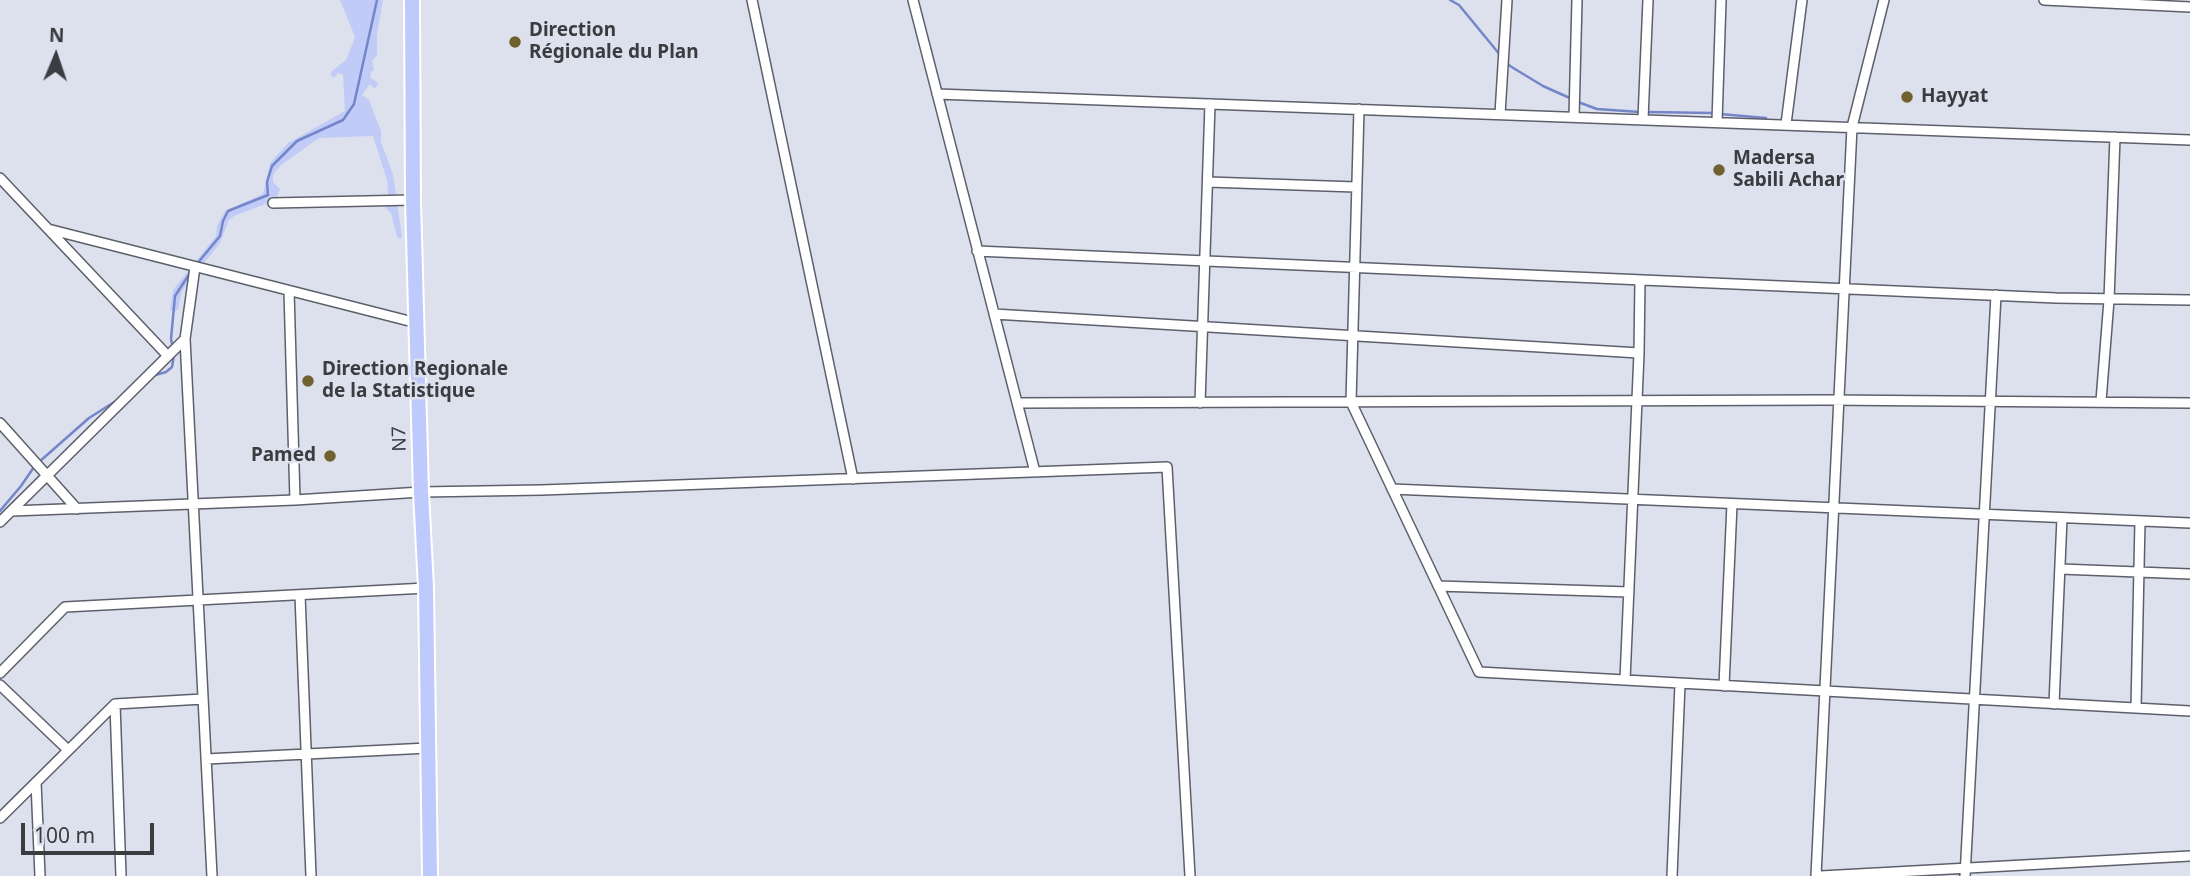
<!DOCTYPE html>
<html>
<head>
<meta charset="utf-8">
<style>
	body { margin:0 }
	#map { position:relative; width:2190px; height:876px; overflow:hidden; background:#dde1ed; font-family:"Noto Sans",sans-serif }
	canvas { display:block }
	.north { position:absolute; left:21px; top:21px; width:70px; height:70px; -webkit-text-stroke:5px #dde1ed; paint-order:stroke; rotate:2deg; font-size:19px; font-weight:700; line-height:28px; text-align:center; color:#3a3c40 }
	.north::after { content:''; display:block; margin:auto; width:24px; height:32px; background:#3a3c40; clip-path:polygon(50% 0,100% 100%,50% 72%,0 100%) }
	.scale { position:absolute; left:21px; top:823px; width:133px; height:32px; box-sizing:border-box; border:4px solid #3a3c40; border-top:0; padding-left:9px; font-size:21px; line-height:24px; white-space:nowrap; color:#3a3c40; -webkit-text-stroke:5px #dde1ed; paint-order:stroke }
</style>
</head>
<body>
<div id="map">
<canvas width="2190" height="876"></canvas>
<div class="north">N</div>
<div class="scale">100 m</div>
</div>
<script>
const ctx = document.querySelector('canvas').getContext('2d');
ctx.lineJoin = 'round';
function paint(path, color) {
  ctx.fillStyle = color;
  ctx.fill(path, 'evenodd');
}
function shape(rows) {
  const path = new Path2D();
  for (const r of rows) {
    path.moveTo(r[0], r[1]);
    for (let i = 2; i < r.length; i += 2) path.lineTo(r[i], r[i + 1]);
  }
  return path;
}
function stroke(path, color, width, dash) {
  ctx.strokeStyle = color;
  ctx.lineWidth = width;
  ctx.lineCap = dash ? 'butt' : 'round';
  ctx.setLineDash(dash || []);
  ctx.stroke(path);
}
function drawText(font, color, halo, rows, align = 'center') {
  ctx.font = font + ' "Noto Sans",sans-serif';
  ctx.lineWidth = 5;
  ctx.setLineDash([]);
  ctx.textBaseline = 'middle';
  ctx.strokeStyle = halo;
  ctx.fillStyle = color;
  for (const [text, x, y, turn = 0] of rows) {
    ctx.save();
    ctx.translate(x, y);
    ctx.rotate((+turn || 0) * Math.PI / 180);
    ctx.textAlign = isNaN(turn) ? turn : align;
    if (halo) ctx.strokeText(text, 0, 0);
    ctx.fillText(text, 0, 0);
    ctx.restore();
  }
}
paint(shape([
	[340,0,383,0,377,34,377,55,372,61,374,70,371,72,370,78,377,82,378,85,374,89,370,84,362,95,369,100,381,131,381,142,393,174,402,237,400,239,397,237,391,213,385,207,385,198,388,194,387,180,373,136,319,138,281,165,273,175,273,182,280,189,276,200,234,216,229,220,220,243,182,291,178,309,175,312,170,310,173,290,216,236,217,226,225,211,263,194,270,163,288,143,345,111,343,75,338,73,334,78,330,75,332,71,346,60,355,37]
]), '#c0ccf7');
stroke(shape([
	[1450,0,1459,5,1501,56],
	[1505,61,1510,66,1543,86,1572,99],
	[1578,102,1597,109,1640,112],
	[1647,112,1713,113],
	[1720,114,1766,118],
	[196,265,220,236,223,221,228,211,268,195,267,182,272,166,297,141,343,120,354,104,377,0],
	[173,348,171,339,175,296,190,273],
	[152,376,166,372,172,367,174,355],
	[39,462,89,418,119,399],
	[0,511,21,486,34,467]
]), '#7585c9', 2.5);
const minor = shape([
	[752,0,853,479],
	[913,0,1035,472],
	[2044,0,2190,7],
	[937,94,2190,140],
	[1359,109,1351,402,1479,672,2190,711],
	[1500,114,1507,0],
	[1574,117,1577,0],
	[1643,119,1648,0],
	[1717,122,1721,0],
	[1786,124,1802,0],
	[0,178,168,356],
	[1208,182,1356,187],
	[273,203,413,200],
	[48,229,417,323],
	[977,251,2056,298,2190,300],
	[195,267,185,339,212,876],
	[289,291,295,500],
	[994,314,1639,353],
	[2101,401,2109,300,2115,137],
	[1017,403,1825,400,2190,403],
	[1200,403,1210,104],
	[0,423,77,509],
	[1392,489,2190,523],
	[12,511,295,500,421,492,542,490,1167,467,1190,876],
	[0,522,185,339],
	[2060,569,2190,574],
	[1438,586,1629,592],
	[300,595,311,876],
	[0,673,65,607,426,588],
	[1625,680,1639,353,1640,280],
	[0,685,68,750],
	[1724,686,1732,504],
	[115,704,121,876],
	[2054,704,2062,518],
	[2136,708,2140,521],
	[206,759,428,748],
	[36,782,40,876],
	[0,818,115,704,203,699],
	[1672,876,1680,684],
	[1816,876,1852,127,1884,0],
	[1821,876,2190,856],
	[1965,876,1996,295]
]);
const primary = shape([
	[412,0,413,200,421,492,426,588,430,876]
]);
stroke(minor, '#5d606b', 12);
stroke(primary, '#fff', 18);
stroke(minor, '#fff', 9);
stroke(primary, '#becafc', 14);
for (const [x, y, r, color] of [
	[515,42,7,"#70612e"],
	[1907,97,7,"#70612e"],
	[1719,170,7,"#70612e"],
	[308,381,7,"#70612e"],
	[330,456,7,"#70612e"]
]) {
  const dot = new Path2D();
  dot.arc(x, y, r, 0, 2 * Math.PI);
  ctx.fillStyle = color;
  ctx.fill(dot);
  stroke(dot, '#dde1ed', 2.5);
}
drawText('bold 19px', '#3a3c40', '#dde1ed', [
	["Direction",529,31],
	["Régionale du Plan",529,53],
	["Hayyat",1921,97],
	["Madersa",1733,159],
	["Sabili Achar",1733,181],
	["Direction Regionale",322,370],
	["de la Statistique",322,392],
	["Pamed",316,456,"right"]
], 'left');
drawText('19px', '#3a3c40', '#dde1ed', [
	["N7",400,439,-91]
]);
</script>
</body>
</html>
